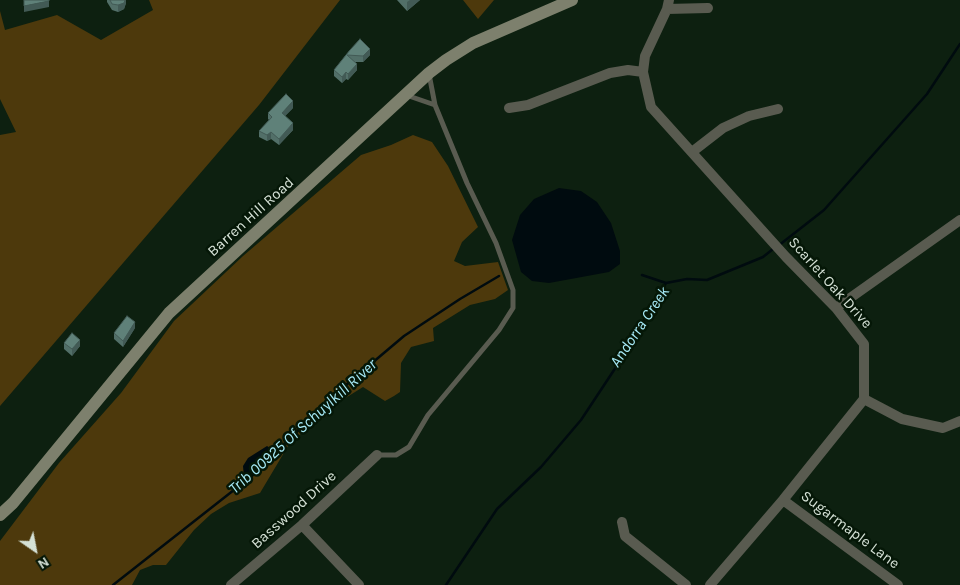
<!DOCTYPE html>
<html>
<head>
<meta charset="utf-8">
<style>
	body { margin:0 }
	#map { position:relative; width:960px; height:585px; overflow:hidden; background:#0d2010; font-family:Karla,sans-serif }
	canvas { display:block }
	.north { position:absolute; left:10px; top:525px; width:50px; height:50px; -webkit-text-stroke:4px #051707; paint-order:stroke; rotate:147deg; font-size:14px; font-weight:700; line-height:20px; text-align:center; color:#d5e1d6 }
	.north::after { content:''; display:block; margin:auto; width:18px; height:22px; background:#d5e1d6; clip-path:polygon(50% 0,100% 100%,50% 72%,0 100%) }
</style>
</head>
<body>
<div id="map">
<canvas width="960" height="585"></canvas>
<div class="north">N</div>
</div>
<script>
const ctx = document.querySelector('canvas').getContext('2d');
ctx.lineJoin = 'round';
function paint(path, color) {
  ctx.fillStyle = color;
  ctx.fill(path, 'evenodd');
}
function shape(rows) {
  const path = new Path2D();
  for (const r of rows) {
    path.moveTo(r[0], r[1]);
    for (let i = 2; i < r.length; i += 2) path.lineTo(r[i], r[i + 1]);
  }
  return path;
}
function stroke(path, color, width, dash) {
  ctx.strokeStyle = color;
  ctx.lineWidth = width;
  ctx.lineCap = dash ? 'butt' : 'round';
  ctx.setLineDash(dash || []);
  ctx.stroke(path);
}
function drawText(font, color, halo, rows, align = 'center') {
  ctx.font = font + ' Karla,sans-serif';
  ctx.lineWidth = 5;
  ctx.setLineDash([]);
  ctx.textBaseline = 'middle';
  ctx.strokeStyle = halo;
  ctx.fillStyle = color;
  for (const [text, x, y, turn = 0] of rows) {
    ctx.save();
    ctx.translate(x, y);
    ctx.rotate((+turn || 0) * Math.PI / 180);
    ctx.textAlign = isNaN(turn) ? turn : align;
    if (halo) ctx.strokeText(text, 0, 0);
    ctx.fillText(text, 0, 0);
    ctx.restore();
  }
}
paint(shape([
	[149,0,340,0,259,105,0,406,0,135,16,132,0,99,0,11,5,30,57,15,101,40,153,10],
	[463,0,494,0,478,19],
	[413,135,432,142,448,166,478,227,462,242,454,261,465,266,498,262,508,290,495,299,470,305,433,328,434,341,411,347,401,363,400,392,394,396,385,401,363,387,339,402,327,415,291,441,260,493,229,503,211,514,194,530,166,565,153,565,140,570,132,585,0,585,0,541,59,463,121,393,174,321,243,256,361,155,391,145]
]), '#4d390c');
paint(shape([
	[559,188,581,191,597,202,611,223,620,251,620,264,609,272,549,283,532,281,521,272,512,240,520,215,534,199],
	[267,446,275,451,273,459,255,475,244,478,243,466,248,458]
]), '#000b0f');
stroke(shape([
	[778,246,824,210,927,94,960,44],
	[642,275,666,283],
	[273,456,327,401,404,336,460,299,499,276],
	[113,585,253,475],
	[446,585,497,509,541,467,581,420,620,361,666,283,687,279,707,280,763,257,773,249]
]), '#000b0f', 2.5);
stroke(shape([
	[406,95,435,105],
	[377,455,396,455,409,447,428,415,499,330,513,308,513,290,496,243,467,183,435,105,429,74]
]), '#595b50', 5);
stroke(shape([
	[669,0,667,9,645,56,643,72,651,107,786,257,836,308,864,344,864,399,783,500,710,585],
	[667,9,708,8],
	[509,108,528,105,610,73,628,70,643,72],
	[692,152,723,128,749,116,778,109],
	[836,308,960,220],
	[864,399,902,419,943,428,960,421],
	[783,500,898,585],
	[622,522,625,536,686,585],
	[302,525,359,585],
	[231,585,302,525,377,455]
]), '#595b50', 10);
stroke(shape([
	[0,515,13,503,169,313,429,73,446,60,473,43,572,0]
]), '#7d806d', 12);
paint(shape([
	[107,0,126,0,126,3,124,9,118,12,112,10,107,2],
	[397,0,420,0,407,11],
	[350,50,370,55,363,62,355,62,357,70,348,80,346,79,342,83,334,76,334,70],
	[293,108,285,116,293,130,279,145,271,139,267,141,259,137,259,131,269,120,268,119,268,113],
	[135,328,123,347,114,339,114,333],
	[64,343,80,346,72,356,64,349]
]), '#526f68');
paint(shape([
	[125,0,126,0,126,3,124,9,118,12,118,5],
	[410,0,420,0,407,11,407,2],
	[49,1,49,7,24,12,24,6],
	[370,49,370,55,363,62,363,56],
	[357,64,357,70,348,80,348,74],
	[346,72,346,79,342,83,342,77],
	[293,101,293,108,282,119,282,113],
	[293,123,293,130,279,145,279,139],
	[271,132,271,139,267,141,267,135],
	[135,322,135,328,123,347,123,341],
	[80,340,80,346,72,356,72,349]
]), '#425a55');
const building = shape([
	[24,0,49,0,49,1,24,6,24,0],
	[110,0,125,0,124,3,118,5,112,4,110,0],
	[360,39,370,49,363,56,347,55,357,64,348,74,346,72,342,77,334,70,350,50,360,39],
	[286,94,293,101,282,113,293,123,279,139,271,132,267,135,259,131,272,117,268,113,286,94],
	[127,316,135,322,123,341,114,333,127,316],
	[72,333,80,340,72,349,64,343,72,333]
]);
paint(building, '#5f8179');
stroke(building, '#425a55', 1);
drawText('15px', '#d5e1d6', '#051707', [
	["Barren Hill Road",251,217,-42],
	["Scarlet Oak Drive",830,283,48],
	["Basswood Drive",294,510,-42],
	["Sugarmaple Lane",850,530,37]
]);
drawText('italic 16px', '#a7eaf7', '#051707', [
	["Andorra Creek",640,327,-56],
	["Trib 00925 Of Schuylkill River",303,427,-42]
]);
</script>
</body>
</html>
